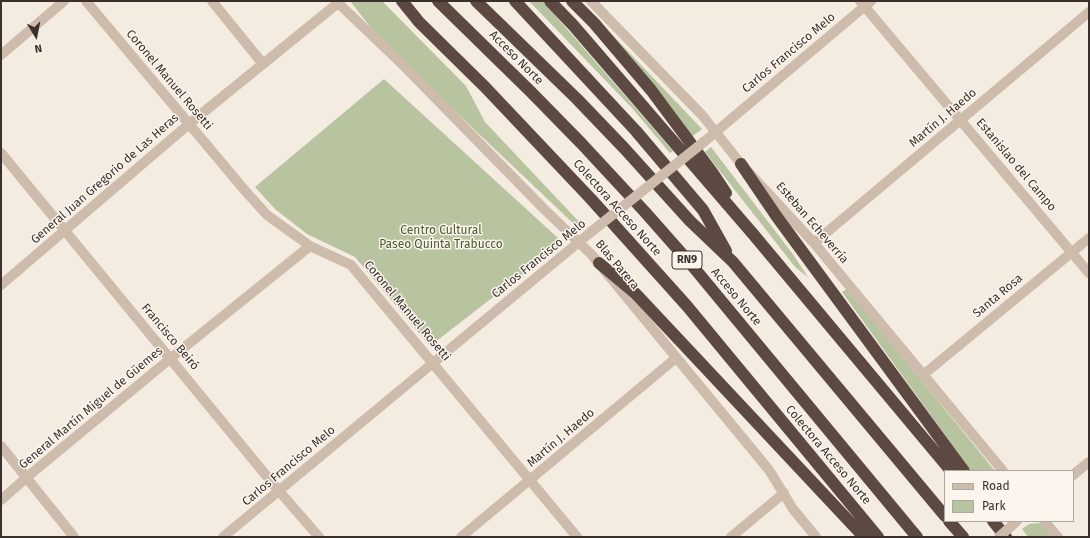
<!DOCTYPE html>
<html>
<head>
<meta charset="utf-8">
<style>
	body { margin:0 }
	#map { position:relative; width:1090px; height:538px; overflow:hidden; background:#f4ebe1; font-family:"Fira Sans",sans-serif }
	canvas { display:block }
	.frame { position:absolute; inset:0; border:2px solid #3b302b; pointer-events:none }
	.legend { position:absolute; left:944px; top:470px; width:130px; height:52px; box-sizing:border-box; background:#fbf5ee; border:1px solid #aea6a0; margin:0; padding:5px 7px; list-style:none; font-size:12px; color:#3b302b }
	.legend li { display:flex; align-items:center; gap:8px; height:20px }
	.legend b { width:20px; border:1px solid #aea6a0 }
	.north { position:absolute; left:16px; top:16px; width:40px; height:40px; -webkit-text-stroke:3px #fbf5ee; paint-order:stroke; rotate:170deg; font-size:11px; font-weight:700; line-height:16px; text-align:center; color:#3b302b }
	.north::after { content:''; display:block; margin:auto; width:14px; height:18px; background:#3b302b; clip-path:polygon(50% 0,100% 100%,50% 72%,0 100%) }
</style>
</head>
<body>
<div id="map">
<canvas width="1090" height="538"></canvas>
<div class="frame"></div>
<ul class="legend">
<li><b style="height:5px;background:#cdbbac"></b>Road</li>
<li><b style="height:11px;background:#b8c4a0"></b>Park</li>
</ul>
<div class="north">N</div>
</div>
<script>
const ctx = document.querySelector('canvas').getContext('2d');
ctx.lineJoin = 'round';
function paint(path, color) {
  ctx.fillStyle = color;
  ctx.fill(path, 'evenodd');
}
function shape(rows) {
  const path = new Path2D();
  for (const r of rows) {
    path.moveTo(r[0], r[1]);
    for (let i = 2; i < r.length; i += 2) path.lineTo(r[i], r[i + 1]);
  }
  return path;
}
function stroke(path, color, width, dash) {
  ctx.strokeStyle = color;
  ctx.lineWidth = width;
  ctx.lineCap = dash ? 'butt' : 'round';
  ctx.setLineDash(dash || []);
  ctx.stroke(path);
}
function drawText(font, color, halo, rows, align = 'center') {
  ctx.font = font + ' "Fira Sans",sans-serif';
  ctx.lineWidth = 3;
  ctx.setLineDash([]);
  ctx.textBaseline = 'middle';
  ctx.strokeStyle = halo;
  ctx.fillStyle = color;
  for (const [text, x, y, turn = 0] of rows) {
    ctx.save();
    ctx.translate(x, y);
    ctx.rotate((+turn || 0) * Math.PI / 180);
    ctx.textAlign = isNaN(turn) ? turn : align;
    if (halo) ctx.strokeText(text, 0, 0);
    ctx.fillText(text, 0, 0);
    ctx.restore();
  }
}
paint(shape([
	[350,1,382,1,466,86,485,122,583,226,575,225,383,43],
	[529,1,542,1,547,6,673,151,670,153,632,108],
	[600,22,702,129,691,137],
	[384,79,558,238,559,246,430,346,355,257,307,234,275,209,255,187],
	[711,147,792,253,808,277,796,268,788,258,705,152],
	[847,289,995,471,971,471,969,468,842,292],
	[1038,523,1044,526,1053,537,1028,537,1022,529,1029,524]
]), '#b8c4a0');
stroke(shape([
	[86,1,247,193,267,215,310,246,351,265,577,537],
	[212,1,263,64],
	[336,1,405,67,545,210,591,254,769,470,793,509,816,537],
	[591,1,702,115,741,164,814,243,1003,471],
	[860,1,1089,273],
	[1,55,64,1],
	[705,141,871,1],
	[1,153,279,491,319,537],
	[814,243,1089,12],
	[1,285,189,124,338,3],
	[923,375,1089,238],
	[1,446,74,537],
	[1073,475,1089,462],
	[1,500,27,477,171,358,310,246],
	[1044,521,1058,537],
	[223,537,591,232],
	[461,537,676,358],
	[731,537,784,493]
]), '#cdbbac', 10);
stroke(shape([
	[402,1,419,22,485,87,591,199,687,306,878,537],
	[438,1,530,91,581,143,645,212,690,263,917,537],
	[476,1,577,99,624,148,690,221,733,262,945,516],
	[515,1,636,131,703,210,726,251],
	[550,1,573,25,753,234,951,471],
	[572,1,594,23,651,90,712,172,726,193],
	[741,164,777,217,964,471],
	[599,263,636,294,864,537],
	[949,521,963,537],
	[993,521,1006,537]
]), '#5c4a42', 12);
stroke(shape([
	[591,232,705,141],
	[999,537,1017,521]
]), '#cdbbac', 10);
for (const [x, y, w] of [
	[687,260,30]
]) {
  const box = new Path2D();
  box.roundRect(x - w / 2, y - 9, w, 18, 3);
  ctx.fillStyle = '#fbf5ee';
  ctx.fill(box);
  stroke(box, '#3b302b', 1);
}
drawText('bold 11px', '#3b302b', null, [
	["RN9",687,260]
]);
drawText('12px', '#3b302b', '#fbf5ee', [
	["Carlos Francisco Melo",789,53,-40],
	["Acceso Norte",516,58,45],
	["Coronel Manuel Rosetti",169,80,50],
	["Martín J. Haedo",943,118,-40],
	["Estanislao del Campo",1016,165,50],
	["General Juan Gregorio de Las Heras",105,179,-41],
	["Colectora Acceso Norte",617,208,48],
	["Esteban Echeverría",812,223,49],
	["Carlos Francisco Melo",539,259,-39],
	["Blas Parera",617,265,50],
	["Santa Rosa",998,296,-40],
	["Acceso Norte",736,297,50],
	["Coronel Manuel Rosetti",407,311,50],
	["Francisco Beiró",170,337,50],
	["General Martín Miguel de Güemes",91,408,-40],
	["Martín J. Haedo",561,438,-40],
	["Colectora Acceso Norte",828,455,50],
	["Carlos Francisco Melo",289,466,-40]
]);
drawText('12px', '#4a5a2e', '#fbf5ee', [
	["Centro Cultural",441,231],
	["Paseo Quinta Trabucco",441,245]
]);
</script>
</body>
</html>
